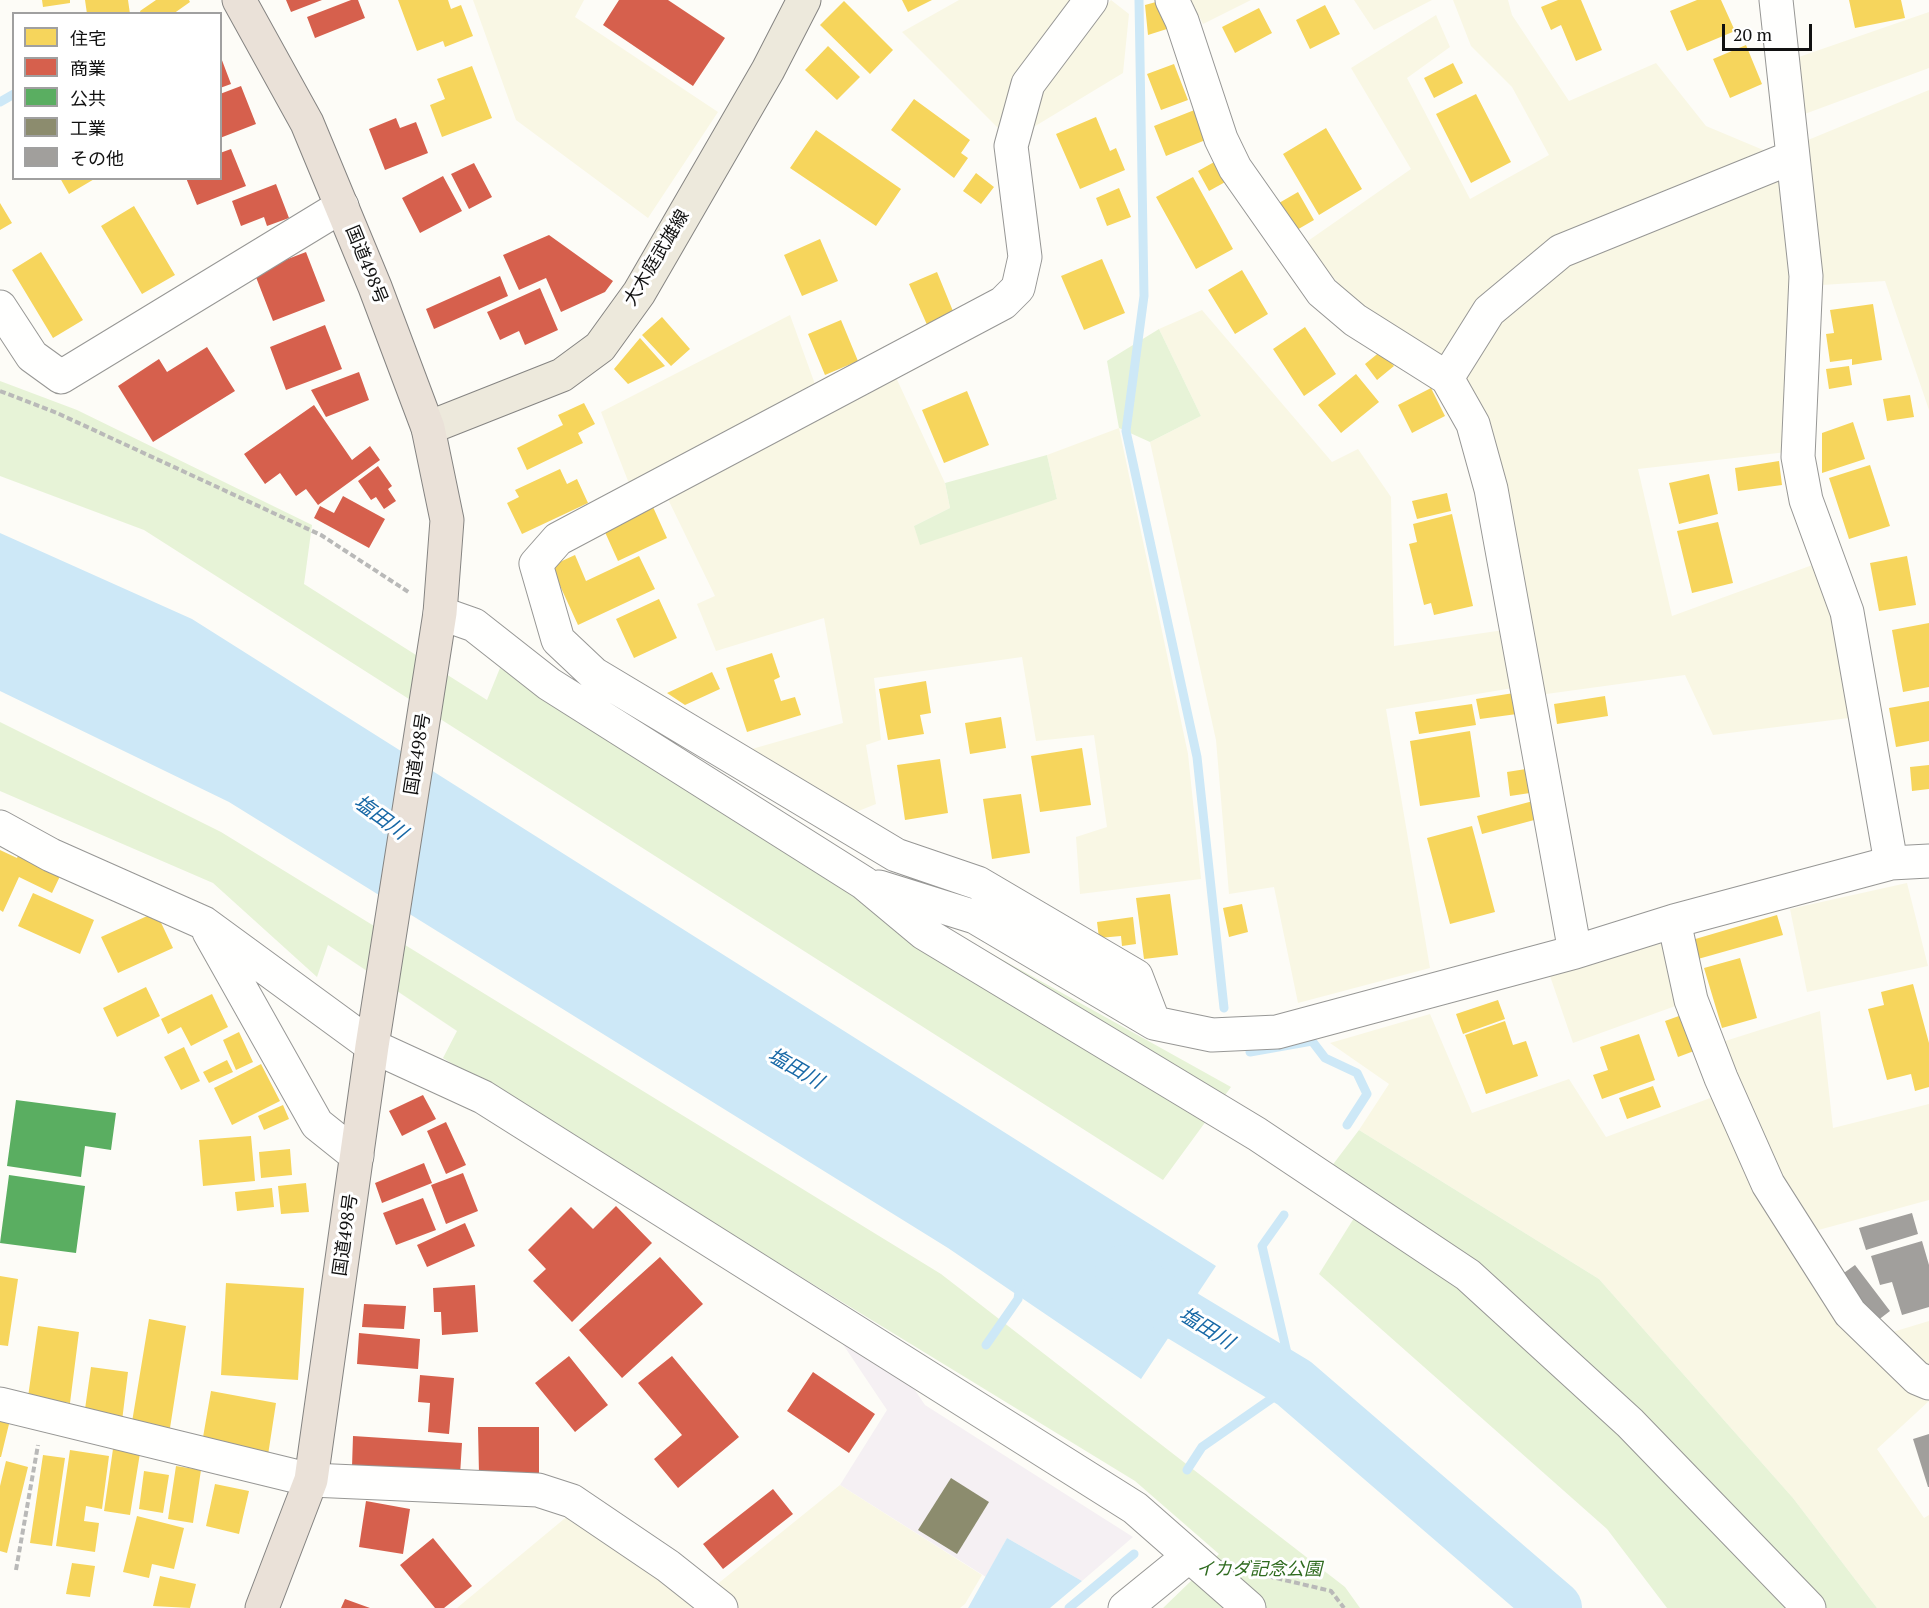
<!DOCTYPE html>
<html>
<head>
<meta charset="utf-8">
<style>
	body { margin:0 }
	#map { position:relative; width:1929px; height:1608px; overflow:hidden; background:#fdfcf7; font-family:"PT Serif","Noto Sans JP",serif }
	canvas { display:block }
	.legend { position:absolute; left:12px; top:12px; width:210px; height:168px; box-sizing:border-box; background:#fff; border:2px solid #a0a0a0; margin:0; padding:8px 10px; list-style:none; font-size:18px; color:#111 }
	.legend li { display:flex; align-items:center; gap:12px; height:30px }
	.legend b { width:30px; border:2px solid #a0a0a0 }
	.scale { position:absolute; left:1722px; top:24px; width:90px; height:27px; box-sizing:border-box; border:3px solid #111; border-top:0; padding-left:8px; font-size:18px; line-height:21px; white-space:nowrap; color:#111; -webkit-text-stroke:4px #fff; paint-order:stroke }
</style>
</head>
<body>
<div id="map">
<canvas width="1929" height="1608"></canvas>
<ul class="legend">
<li><b style="height:16px;background:#f6d55c"></b>住宅</li>
<li><b style="height:16px;background:#d6604d"></b>商業</li>
<li><b style="height:16px;background:#5aae61"></b>公共</li>
<li><b style="height:16px;background:#8c8c6e"></b>工業</li>
<li><b style="height:16px;background:#a19f9c"></b>その他</li>
</ul>
<div class="scale">20 m</div>
</div>
<script>
const ctx = document.querySelector('canvas').getContext('2d');
ctx.lineJoin = 'round';
function paint(path, color) {
  ctx.fillStyle = color;
  ctx.fill(path, 'evenodd');
}
function shape(rows) {
  const path = new Path2D();
  for (const r of rows) {
    path.moveTo(r[0], r[1]);
    for (let i = 2; i < r.length; i += 2) path.lineTo(r[i], r[i + 1]);
  }
  return path;
}
function stroke(path, color, width, dash) {
  ctx.strokeStyle = color;
  ctx.lineWidth = width;
  ctx.lineCap = dash ? 'butt' : 'round';
  ctx.setLineDash(dash || []);
  ctx.stroke(path);
}
function drawText(font, color, halo, rows, align = 'center') {
  ctx.font = font + ' "PT Serif","Noto Sans JP",serif';
  ctx.lineWidth = 6;
  ctx.setLineDash([]);
  ctx.textBaseline = 'middle';
  ctx.strokeStyle = halo;
  ctx.fillStyle = color;
  for (const [text, x, y, turn = 0] of rows) {
    ctx.save();
    ctx.translate(x, y);
    ctx.rotate((+turn || 0) * Math.PI / 180);
    ctx.textAlign = isNaN(turn) ? turn : align;
    if (halo) ctx.strokeText(text, 0, 0);
    ctx.fillText(text, 0, 0);
    ctx.restore();
  }
}
paint(shape([
	[832,1328,906,1377,925,1405,1133,1537,1082,1581,1007,1538,986,1577,840,1485,887,1410]
]), '#f5f0f3');
paint(shape([
	[473,0,584,0,575,17,718,112,648,218,516,120],
	[959,0,1073,0,1000,130,902,32],
	[1111,0,1129,14,1123,73,1032,128,1046,75],
	[1190,0,1251,0,1203,24],
	[1354,0,1432,0,1374,30],
	[1453,0,1508,0,1512,15,1569,101,1656,63,1706,126,1768,152,1553,243,1442,364,1360,310,1305,243,1411,169,1351,68,1436,15,1450,47,1407,78,1470,199,1549,155,1512,87,1471,46],
	[1929,12,1929,68,1802,115,1796,58],
	[1929,90,1929,410,1885,281,1822,285,1808,140],
	[1783,172,1795,283,1787,452,1638,469,1672,616,1818,563,1837,621,1849,718,1713,735,1685,675,1539,695,1456,377,1498,313,1571,254],
	[1202,310,1332,462,1358,449,1391,497,1394,646,1504,630,1513,688,1386,709,1430,968,1298,1003,1274,887,1229,894,1216,740,1150,442,1201,416,1159,329],
	[790,315,816,387,630,486,601,412],
	[893,371,945,483,950,508,914,526,1057,499,1047,455,1119,428,1188,754,1201,879,1080,894,1076,837,1107,827,1094,735,1036,741,1022,657,874,678,881,740,866,745,876,804,856,812,745,751,843,723,824,618,716,651,697,604,715,596,665,493],
	[1907,883,1928,966,1807,992,1790,909],
	[1665,942,1681,1004,1573,1043,1550,976],
	[1820,1011,1833,1128,1929,1104,1929,1200,1811,1232,1764,1156,1722,1042],
	[1430,1014,1472,1113,1569,1079,1606,1137,1721,1094,1764,1199,1929,1390,1929,1401,1877,1449,1924,1518,1929,1515,1929,1608,1877,1608,1793,1498,1599,1279,1359,1130,1389,1084,1330,1043],
	[1929,1321,1929,1374,1886,1334],
	[840,1485,982,1575,965,1604,960,1608,734,1608,710,1590],
	[570,1514,701,1608,457,1608]
]), '#f9f7e4');
paint(shape([
	[1159,329,1201,416,1150,442,1119,428,1107,361],
	[0,381,77,410,312,525,304,584,487,700,500,668,889,916,940,925,1231,1087,1163,1180,144,530,0,476],
	[1047,455,1057,499,920,545,914,526,950,508,945,483],
	[0,722,221,832,941,1274,1345,1587,1360,1608,1163,1608,1219,1554,1135,1481,443,1058,457,1031,328,945,317,977,213,883,0,791],
	[1359,1130,1599,1279,1793,1498,1877,1608,1667,1608,1607,1529,1319,1274,1369,1194,1328,1171]
]), '#e7f3d7');
paint(shape([
	[0,533,192,619,1216,1266,1141,1379,948,1248,229,802,0,691],
	[1007,1538,1082,1581,1050,1608,968,1608]
]), '#cde8f7');
paint(shape([
	[42,0,70,0,70,3,43,7],
	[85,0,128,0,130,14,87,14],
	[156,0,189,0,190,2,173,14,141,14,140,11],
	[398,0,448,0,451,9,461,5,473,36,445,47,443,41,417,51],
	[902,0,932,0,908,12],
	[1558,0,1581,0,1602,50,1576,61,1561,25,1551,30,1541,7],
	[1697,0,1721,0,1735,31,1687,51,1670,11],
	[1849,0,1901,0,1905,18,1855,28],
	[844,1,893,50,870,74,820,25],
	[1156,2,1170,28,1148,35,1145,5],
	[1325,5,1340,34,1310,49,1296,20],
	[1259,8,1272,33,1235,53,1222,27],
	[1746,45,1762,84,1730,98,1713,59],
	[828,46,860,77,837,100,805,70],
	[1453,63,1463,83,1434,98,1424,78],
	[1174,64,1188,100,1161,110,1147,74],
	[472,66,492,118,442,137,430,105,445,99,437,79],
	[1476,94,1511,162,1471,183,1436,114],
	[914,99,970,140,961,153,968,158,954,178,891,130],
	[1197,109,1208,139,1166,156,1154,126],
	[1096,117,1110,151,1116,148,1125,170,1080,189,1056,134],
	[1326,128,1362,189,1319,215,1283,154],
	[816,130,901,189,876,226,790,168],
	[1216,161,1227,181,1209,191,1198,171],
	[976,173,994,187,981,204,963,191],
	[1193,177,1233,249,1196,269,1156,197],
	[60,178,96,178,69,194],
	[1119,188,1131,217,1107,226,1096,198],
	[1298,192,1314,220,1295,231,1279,203],
	[0,203,12,223,0,230],
	[134,206,175,275,142,294,101,226],
	[820,239,838,281,802,296,784,255],
	[41,252,83,320,53,338,12,270],
	[1102,259,1125,313,1084,330,1061,276],
	[1242,270,1268,314,1235,334,1208,290],
	[937,272,955,316,928,327,909,284],
	[1873,304,1882,360,1852,365,1852,359,1830,362,1826,334,1834,333,1830,310],
	[662,317,690,349,671,366,642,335],
	[841,320,858,361,825,375,808,334],
	[1305,327,1336,374,1304,396,1273,349],
	[640,338,665,366,628,384,614,369],
	[1381,351,1394,366,1377,380,1365,364],
	[1849,366,1852,385,1829,389,1826,369],
	[1356,374,1379,402,1341,433,1318,405],
	[1431,388,1445,416,1412,433,1398,405],
	[967,391,989,445,944,463,922,410],
	[1910,395,1914,417,1887,421,1883,399],
	[584,403,595,424,578,433,583,443,527,470,517,448,563,425,558,415],
	[1853,422,1865,459,1822,473,1822,433],
	[1779,461,1782,485,1738,491,1735,468],
	[1870,465,1890,526,1849,539,1829,478],
	[560,469,567,484,577,479,588,503,522,534,507,503,519,497,515,490],
	[1709,474,1718,514,1679,524,1669,483],
	[1447,493,1451,511,1417,519,1412,501],
	[653,507,667,538,618,561,604,530],
	[1452,514,1473,606,1434,615,1431,603,1424,605,1409,544,1417,542,1413,524],
	[1718,522,1733,583,1692,593,1677,531],
	[575,555,586,581,639,556,655,589,578,625,551,566],
	[1907,556,1916,605,1879,611,1870,563],
	[659,599,677,638,634,658,616,619],
	[1929,623,1929,687,1903,692,1892,630],
	[772,653,780,677,774,680,781,701,795,697,801,715,747,732,726,668],
	[712,672,720,689,685,705,667,693],
	[926,681,931,713,920,715,924,734,888,740,879,689],
	[1514,693,1517,714,1480,719,1476,699],
	[1605,696,1608,716,1557,724,1554,704],
	[1929,701,1929,741,1896,747,1889,708],
	[1472,704,1476,725,1419,734,1415,712],
	[1001,717,1006,748,970,754,965,723],
	[1470,731,1480,797,1420,806,1410,741],
	[1082,748,1091,805,1040,812,1031,756],
	[940,759,948,813,905,820,897,765],
	[1929,765,1929,789,1912,791,1910,767],
	[1526,769,1530,793,1510,796,1507,772],
	[1021,794,1030,853,992,859,983,799],
	[1533,801,1538,819,1482,834,1477,816],
	[1472,826,1495,912,1450,924,1427,838],
	[0,850,17,858,20,851,62,872,52,893,19,877,3,912,0,910],
	[33,893,94,920,80,954,18,926],
	[1170,894,1178,955,1144,959,1136,898],
	[1242,904,1248,932,1229,937,1223,908],
	[156,912,173,948,118,973,101,937],
	[1777,915,1783,935,1698,959,1692,940],
	[1133,917,1136,944,1122,946,1121,936,1099,938,1097,922],
	[1740,958,1757,1018,1722,1028,1704,968],
	[1913,984,1929,1043,1929,1087,1915,1091,1911,1074,1887,1080,1868,1009,1884,1005,1881,992],
	[146,987,160,1016,117,1037,103,1008],
	[212,994,228,1027,191,1046,181,1027,168,1034,161,1019],
	[1498,1000,1505,1019,1463,1034,1456,1014],
	[1690,1012,1702,1048,1678,1057,1665,1021],
	[1505,1021,1513,1045,1526,1041,1538,1076,1486,1094,1465,1035],
	[239,1032,253,1062,236,1070,223,1040],
	[1639,1034,1655,1080,1602,1099,1593,1075,1608,1070,1600,1047],
	[184,1047,200,1081,181,1090,164,1057],
	[227,1060,233,1072,209,1083,203,1072],
	[261,1064,280,1101,232,1125,214,1088],
	[1653,1086,1661,1107,1627,1119,1619,1098],
	[283,1105,289,1119,264,1130,258,1116],
	[251,1136,255,1181,203,1186,199,1140],
	[290,1149,292,1175,261,1178,259,1152],
	[306,1183,309,1212,281,1214,278,1186],
	[272,1188,274,1207,237,1211,235,1192],
	[0,1276,18,1279,8,1346,0,1345],
	[226,1283,304,1288,298,1380,221,1375],
	[149,1319,186,1326,170,1428,132,1422],
	[38,1326,79,1332,70,1403,28,1397],
	[91,1367,128,1372,122,1421,84,1416],
	[211,1391,276,1403,268,1455,202,1443],
	[0,1421,9,1424,1,1457,0,1457],
	[113,1449,140,1453,130,1515,104,1511],
	[70,1450,109,1456,102,1509,86,1506,84,1521,99,1523,95,1552,56,1546],
	[43,1455,65,1458,52,1546,30,1543],
	[6,1461,28,1467,7,1553,0,1551,0,1486],
	[176,1466,201,1470,193,1523,168,1519],
	[144,1471,169,1475,163,1513,139,1509],
	[215,1484,249,1491,239,1534,206,1526],
	[137,1516,184,1528,174,1569,152,1564,149,1578,123,1572],
	[72,1563,95,1566,90,1597,66,1594],
	[160,1576,196,1584,190,1608,153,1606]
]), '#f6d55c');
paint(shape([
	[286,0,322,0,291,12],
	[351,0,358,0,365,18,315,38,307,17],
	[619,0,668,0,725,38,693,86,603,25],
	[220,55,231,84,220,88],
	[241,86,256,124,220,138,220,94],
	[396,118,400,128,416,122,428,153,385,170,369,129],
	[231,149,246,186,197,205,186,178,220,178,220,153],
	[474,163,492,197,469,209,451,174],
	[443,176,462,211,420,233,402,198],
	[276,184,289,218,267,226,264,217,241,226,232,201],
	[549,235,613,281,605,292,561,312,546,278,519,290,503,255],
	[306,252,325,301,273,321,254,272],
	[500,276,508,296,434,329,426,309],
	[540,288,558,330,525,345,519,331,500,340,487,312],
	[325,325,342,369,286,390,270,347],
	[207,347,235,391,153,442,118,386,159,359,167,372],
	[359,372,369,400,326,417,311,390],
	[314,405,352,460,370,446,380,460,318,505,306,489,296,496,280,473,265,484,244,454],
	[378,466,392,486,388,489,396,501,384,509,376,497,371,500,358,481],
	[343,496,385,519,369,548,314,518,320,506,334,513],
	[423,1095,436,1119,402,1136,389,1111],
	[446,1122,466,1165,446,1174,427,1131],
	[424,1163,432,1183,382,1203,375,1183],
	[463,1173,478,1211,446,1224,431,1185],
	[423,1198,436,1230,396,1245,383,1213],
	[616,1206,652,1243,572,1322,533,1281,546,1269,528,1250,571,1207,593,1229],
	[465,1223,475,1246,427,1267,417,1245],
	[660,1257,703,1304,622,1378,579,1330],
	[475,1285,478,1332,442,1335,441,1312,434,1312,433,1288],
	[364,1304,406,1306,404,1329,362,1327],
	[359,1333,420,1339,418,1369,357,1364],
	[569,1356,608,1405,575,1432,535,1383],
	[672,1356,739,1437,678,1488,654,1459,682,1435,638,1383],
	[813,1372,875,1414,849,1453,787,1411],
	[420,1375,454,1378,449,1434,428,1432,430,1403,418,1402],
	[478,1427,539,1427,539,1473,479,1474],
	[353,1436,462,1443,460,1475,352,1467],
	[773,1489,793,1514,723,1569,703,1544],
	[366,1501,410,1509,403,1554,359,1547],
	[433,1538,472,1586,444,1608,435,1608,400,1565],
	[345,1599,370,1608,341,1608]
]), '#d6604d');
paint(shape([
	[16,1100,116,1113,111,1150,85,1146,81,1177,7,1166],
	[9,1175,85,1186,76,1253,0,1243]
]), '#5aae61');
paint(shape([
	[951,1478,989,1502,957,1554,918,1530]
]), '#8c8c6e');
stroke(shape([
	[1139,0,1144,296,1126,431,1197,757,1224,1008],
	[0,102,14,94],
	[1250,1052,1312,1041,1325,1058,1357,1073,1367,1094,1347,1125],
	[986,1345,1018,1299,1020,1285],
	[1187,1470,1202,1447,1294,1383,1262,1246,1284,1215],
	[1069,1608,1134,1554]
]), '#cde8f7', 9);
stroke(shape([
	[1122,1272,1183,1316,1294,1383,1555,1608]
]), '#cde8f7', 54);
paint(shape([
	[1912,1213,1918,1234,1866,1250,1859,1228],
	[1922,1241,1929,1265,1929,1307,1902,1315,1892,1282,1880,1285,1871,1256],
	[1855,1265,1890,1311,1877,1321,1841,1275],
	[1929,1434,1929,1487,1928,1487,1913,1439]
]), '#a19f9c');
const minor = shape([
	[1091,0,1028,84,1011,146,1025,257,1018,288,1003,303,558,539,536,564,558,640,594,674,896,855,978,883,1136,976,1154,1023],
	[1172,0,1182,21,1221,139,1235,168,1322,292,1355,320,1447,378,1473,424,1491,489,1575,952],
	[1776,0,1806,276,1798,457,1806,500,1847,612,1891,863],
	[0,307,32,356,61,377,342,206],
	[1447,378,1489,311,1561,251,1793,157],
	[440,613,474,625,549,684,864,883,924,933,1257,1134,1468,1275,1630,1423,1809,1608],
	[0,827,51,855,204,923,372,1046,483,1097,1135,1508,1249,1608],
	[879,887,975,917,1154,1023,1212,1035,1277,1032,1575,952,1674,921,1891,863,1929,861],
	[1674,921,1691,1000,1721,1078,1768,1184,1850,1313,1917,1378,1929,1383],
	[209,932,317,1124,357,1156],
	[0,1404,311,1480,538,1490,572,1501,668,1566,721,1608],
	[1125,1608,1189,1556]
]);
const major = shape([
	[428,428,562,375,600,347,639,293,768,70,804,0]
]);
const highway = shape([
	[239,0,307,123,375,287,428,428,447,520,440,613,372,1046,311,1480,262,1608]
]);
stroke(minor, '#979795', 35);
stroke(major, '#858482', 35);
stroke(highway, '#858482', 35);
stroke(shape([
	[0,391,57,413,321,535,410,593],
	[16,1570,38,1445],
	[1259,1574,1331,1591,1344,1608]
]), '#b9b9b8', 4, [6, 3]);
stroke(minor, '#fffffe', 33);
stroke(major, '#ede9dc', 33);
stroke(highway, '#eae1d8', 33);
drawText('18px', '#111', '#fff', [
	["大木庭武雄線",657,258,-59],
	["国道498号",366,265,68],
	["国道498号",418,754,-81],
	["国道498号",346,1235,-82]
]);
drawText('italic 18px', '#2f6b1f', '#fff', [
	["イカダ記念公園",1259,1570]
]);
drawText('italic 20px', '#1768a6', '#fff', [
	["塩田川",380,818,36],
	["塩田川",795,1069,30],
	["塩田川",1206,1329,32]
]);
</script>
</body>
</html>
